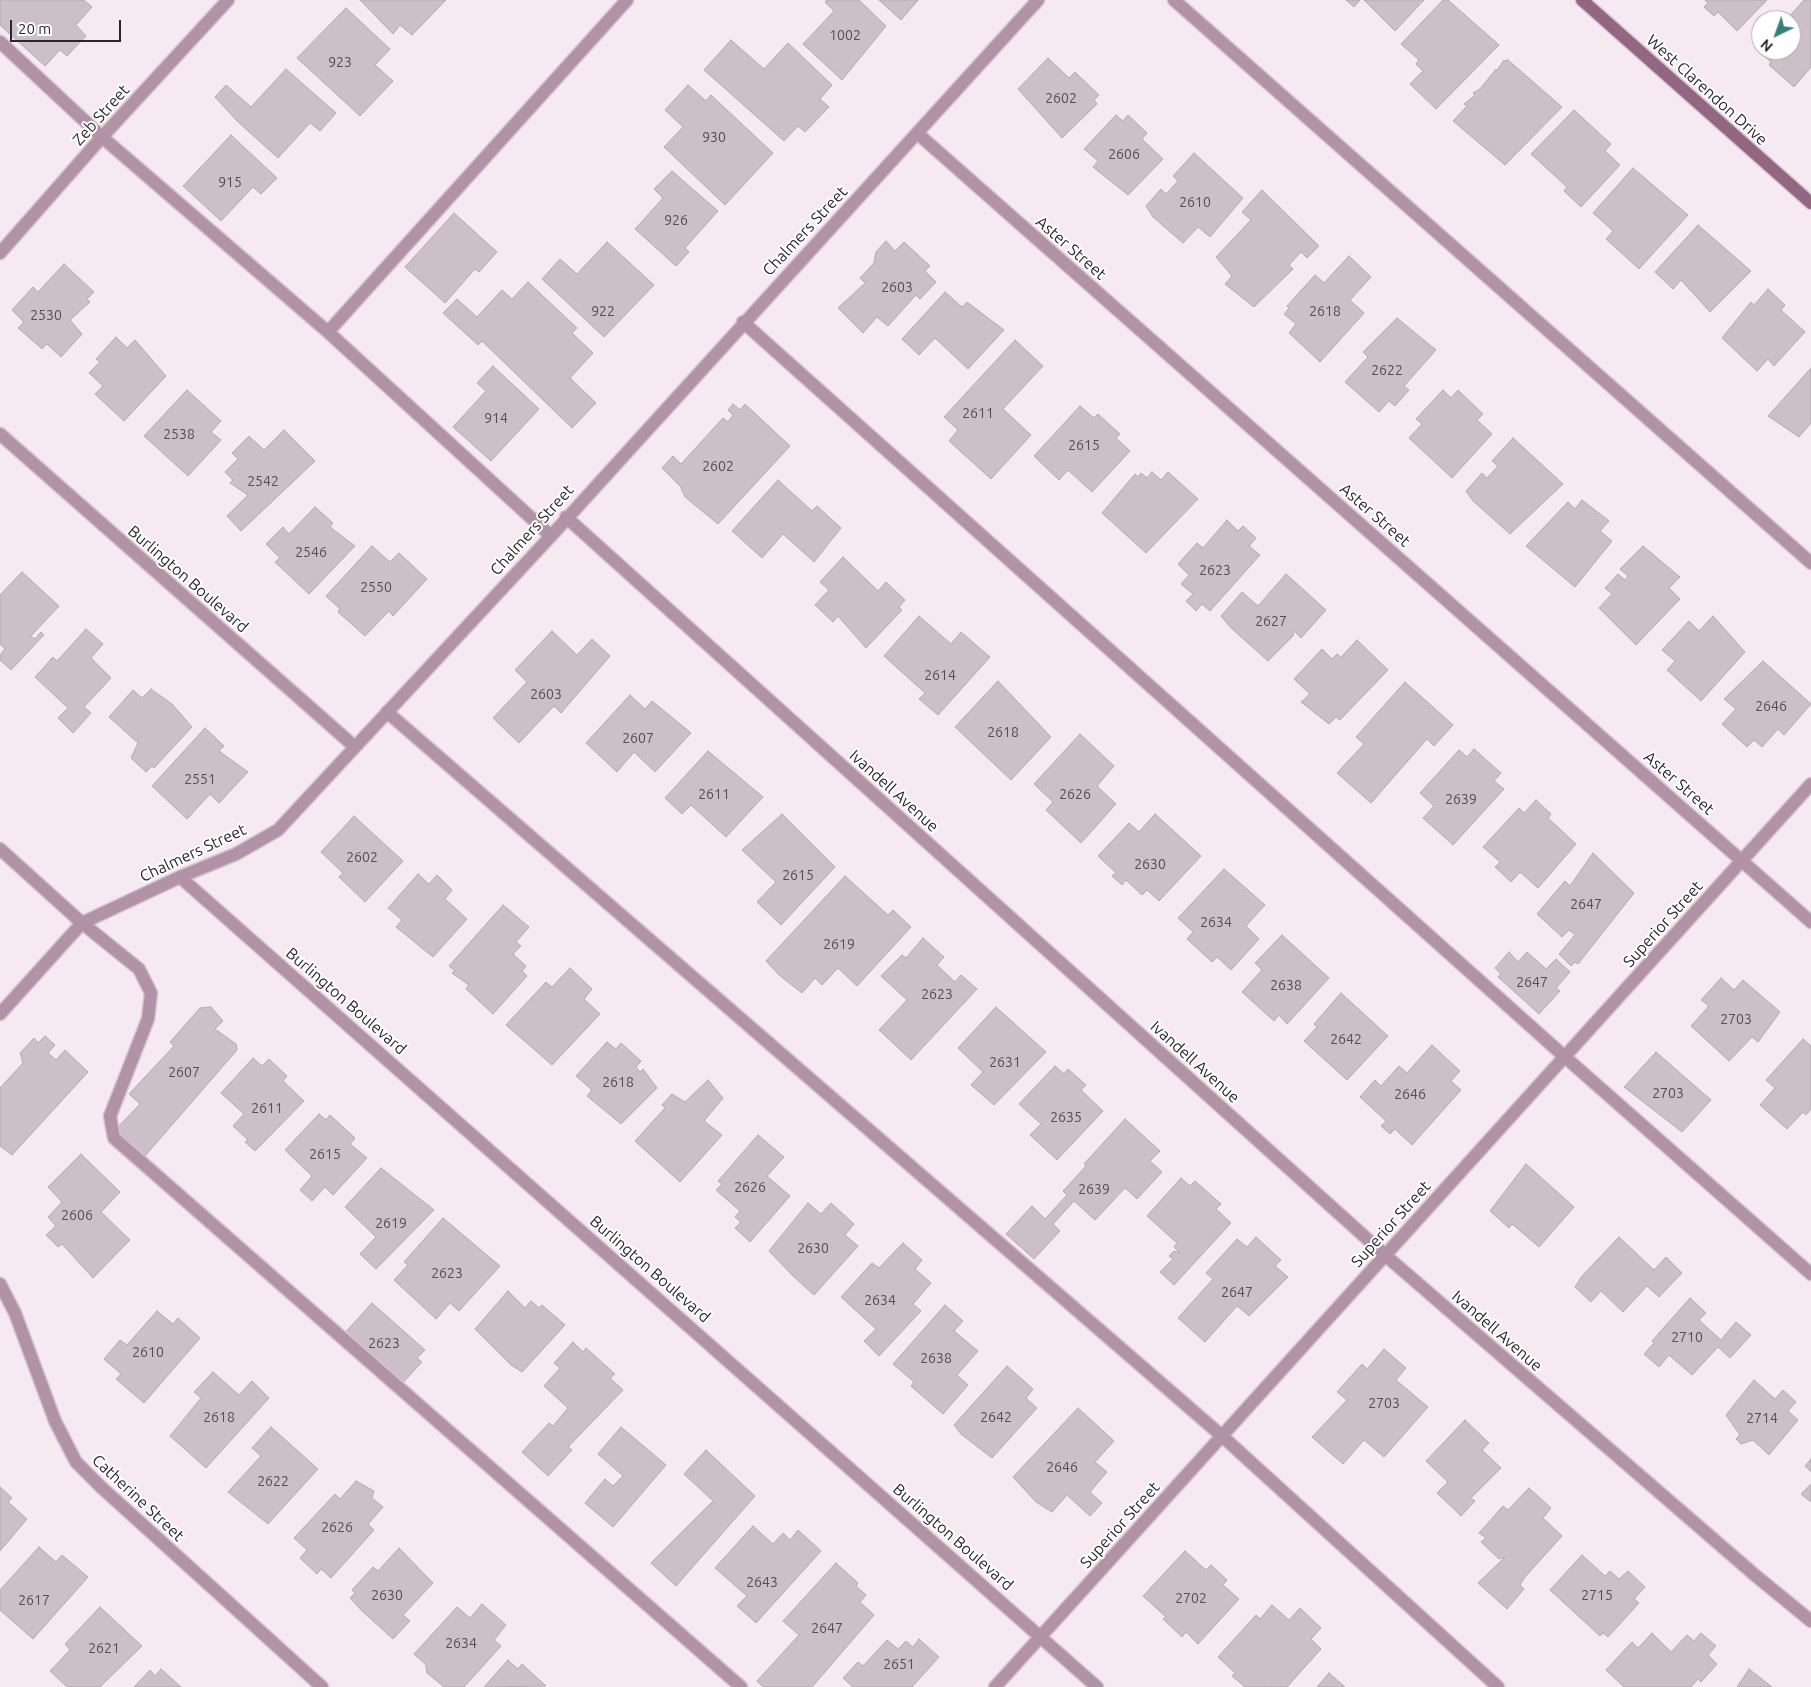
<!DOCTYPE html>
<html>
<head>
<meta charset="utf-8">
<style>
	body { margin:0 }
	#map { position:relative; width:1811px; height:1687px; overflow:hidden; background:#f7e9f2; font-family:Ubuntu,sans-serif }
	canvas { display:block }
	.north { position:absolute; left:1751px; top:10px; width:50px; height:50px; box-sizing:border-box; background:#fff; border:1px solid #aba9aa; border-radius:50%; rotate:222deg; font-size:14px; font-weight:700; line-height:20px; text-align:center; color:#2c272a }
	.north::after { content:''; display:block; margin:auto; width:18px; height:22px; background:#377f7a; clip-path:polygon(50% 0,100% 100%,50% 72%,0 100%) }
	.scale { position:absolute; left:10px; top:20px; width:111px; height:22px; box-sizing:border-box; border:2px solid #2c272a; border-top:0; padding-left:6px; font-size:15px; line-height:18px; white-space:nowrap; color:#2c272a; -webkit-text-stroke:4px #fff; paint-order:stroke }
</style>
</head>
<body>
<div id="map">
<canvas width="1811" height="1687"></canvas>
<div class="north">N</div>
<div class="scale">20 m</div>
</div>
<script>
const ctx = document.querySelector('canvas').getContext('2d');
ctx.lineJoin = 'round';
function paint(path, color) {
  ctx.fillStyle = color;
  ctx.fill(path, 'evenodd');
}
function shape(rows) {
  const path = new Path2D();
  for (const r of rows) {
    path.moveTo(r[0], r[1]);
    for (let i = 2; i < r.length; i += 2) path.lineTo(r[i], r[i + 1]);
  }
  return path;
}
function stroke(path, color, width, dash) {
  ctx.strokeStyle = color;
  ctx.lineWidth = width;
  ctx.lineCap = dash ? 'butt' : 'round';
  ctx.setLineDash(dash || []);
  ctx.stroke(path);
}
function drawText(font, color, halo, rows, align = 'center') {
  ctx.font = font + ' Ubuntu,sans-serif';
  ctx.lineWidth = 4;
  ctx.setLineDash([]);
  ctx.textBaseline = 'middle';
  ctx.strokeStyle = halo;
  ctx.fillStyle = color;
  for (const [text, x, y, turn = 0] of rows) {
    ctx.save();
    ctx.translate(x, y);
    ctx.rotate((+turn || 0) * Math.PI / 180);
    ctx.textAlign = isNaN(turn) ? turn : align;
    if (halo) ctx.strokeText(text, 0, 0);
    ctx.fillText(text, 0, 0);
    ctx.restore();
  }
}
const building = shape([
	[0,0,84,0,92,7,76,25,86,36,67,56,60,50,45,66,0,25,0,0],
	[360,0,446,0,412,35,400,25,393,34,360,0],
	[827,0,859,0,886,26,842,80,803,44,834,11,825,2,827,0],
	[879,0,918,0,901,20,879,0],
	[1346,0,1360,0,1354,7,1346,0],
	[1364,0,1424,0,1395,31,1364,0],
	[1443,0,1448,0,1499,45,1436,109,1410,84,1423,71,1416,64,1419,60,1401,44,1443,0],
	[1705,0,1767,0,1737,31,1718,12,1714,16,1704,7,1708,3,1705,0],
	[1804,0,1811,0,1811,67,1794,87,1769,65,1771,62,1758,51,1761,48,1761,50,1791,50,1791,20,1786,20,1804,0],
	[346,8,390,49,375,65,393,81,360,116,297,58,346,8],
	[731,40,764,69,788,43,832,85,820,99,829,107,805,132,798,126,784,141,704,70,731,40],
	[1048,58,1069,78,1075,72,1099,95,1094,100,1097,104,1062,138,1018,89,1048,58],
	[1508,60,1562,107,1505,165,1453,121,1467,106,1464,104,1475,95,1473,93,1480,89,1496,69,1497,71,1503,61,1508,60],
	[286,69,336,113,320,131,310,123,278,158,237,121,215,97,226,85,251,107,286,69],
	[688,85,706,101,711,95,773,153,725,205,664,147,683,127,665,110,688,85],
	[1574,110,1611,144,1605,151,1620,165,1581,207,1564,191,1567,187,1531,154,1574,110],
	[1116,115,1123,121,1128,115,1147,133,1142,139,1163,159,1128,195,1093,167,1098,161,1084,149,1116,115],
	[231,135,277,178,261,194,253,187,221,221,183,186,231,135],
	[1194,153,1243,198,1210,237,1198,227,1183,243,1153,217,1146,206,1161,189,1166,194,1178,181,1173,176,1194,153],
	[1633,168,1688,215,1639,269,1606,239,1613,231,1593,213,1633,168],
	[672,171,718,211,685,248,689,252,676,266,635,229,663,198,654,189,672,171],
	[1262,190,1319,246,1307,258,1301,252,1289,265,1293,269,1254,307,1225,284,1232,276,1216,257,1251,220,1242,212,1262,190],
	[454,213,497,252,479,272,475,269,445,303,405,267,454,213],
	[1698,225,1751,271,1710,312,1681,280,1673,289,1655,272,1698,225],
	[886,241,895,251,904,242,930,266,925,271,936,282,920,299,916,295,888,326,877,317,863,333,838,308,865,283,860,278,874,263,876,252,886,241],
	[607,242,654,285,604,337,542,279,560,259,577,274,607,242],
	[1349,256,1371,277,1350,300,1364,313,1320,362,1289,333,1296,324,1284,314,1289,308,1287,306,1315,275,1324,283,1349,256],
	[64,264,94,292,87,299,90,302,70,320,82,334,61,357,47,344,42,349,18,328,24,322,12,310,33,287,38,292,64,264],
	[528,282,577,328,572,333,593,353,570,378,596,403,572,428,482,341,478,345,443,313,457,299,477,317,502,290,512,299,528,282],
	[1768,289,1785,305,1781,310,1805,332,1774,366,1768,359,1757,371,1722,338,1751,302,1754,305,1768,289],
	[945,292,962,307,967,302,1004,330,968,369,935,338,919,355,902,339,945,292],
	[1397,318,1436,350,1404,386,1409,390,1395,406,1389,401,1379,412,1345,382,1368,357,1363,352,1397,318],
	[116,337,127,348,135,340,166,376,124,421,95,394,103,386,89,373,100,362,96,359,116,337],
	[1015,340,1043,366,1003,409,1031,435,991,479,949,441,958,430,944,417,1015,340],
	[493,366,539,409,491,461,453,427,486,391,477,383,493,366],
	[1811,368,1811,423,1799,437,1768,416,1811,368],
	[187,390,221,421,211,432,221,440,188,476,144,436,187,390],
	[1443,390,1451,398,1458,390,1483,414,1477,420,1492,434,1452,478,1409,438,1422,424,1416,419,1443,390],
	[733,404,740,410,745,404,790,446,718,524,685,497,680,486,662,468,673,456,681,464,723,418,728,422,733,415,728,410,733,404],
	[1080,406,1094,418,1098,414,1120,434,1116,438,1130,451,1092,492,1068,470,1059,480,1034,456,1080,406],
	[284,430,315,461,241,531,227,516,248,495,230,483,233,480,225,472,238,459,232,453,249,436,264,450,284,430],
	[1513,438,1563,484,1510,534,1473,501,1466,491,1482,473,1487,478,1498,466,1492,461,1513,438],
	[1152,472,1161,480,1168,472,1198,499,1146,553,1102,513,1135,474,1138,477,1141,473,1147,478,1152,472],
	[778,480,812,511,817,506,841,528,814,562,783,534,762,558,732,531,778,480],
	[1582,500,1609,521,1600,531,1612,541,1575,587,1526,546,1568,502,1575,509,1582,500],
	[315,507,333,523,330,527,355,546,309,594,275,562,280,558,266,544,283,527,289,534,315,507],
	[1227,520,1238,531,1243,526,1256,538,1249,546,1260,555,1210,611,1202,604,1196,611,1186,601,1193,594,1181,584,1189,575,1178,564,1197,543,1203,548,1227,520],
	[372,546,390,562,399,553,427,579,393,616,389,611,365,636,338,612,340,609,326,596,372,546],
	[1643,546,1680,577,1669,588,1680,599,1636,645,1599,608,1612,594,1605,588,1618,574,1625,580,1628,576,1620,569,1643,546],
	[843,557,878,591,886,582,905,600,899,607,902,610,866,648,838,616,833,622,815,605,829,590,820,582,843,557],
	[22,572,59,606,31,636,35,639,41,632,44,635,11,670,0,660,0,655,5,649,0,644,0,595,22,572],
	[1286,574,1326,610,1301,638,1294,631,1293,636,1268,661,1230,627,1221,616,1242,592,1258,606,1286,574],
	[919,616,951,644,961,632,990,657,938,715,919,699,925,693,884,656,919,616],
	[1713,616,1745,652,1701,701,1667,670,1675,661,1662,650,1689,621,1699,631,1713,616],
	[86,629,103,644,91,658,111,678,84,707,91,713,73,733,58,718,68,708,35,677,53,657,57,661,86,629],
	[552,631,577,655,592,639,610,656,561,713,554,706,519,743,493,718,527,682,515,670,552,631],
	[1357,640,1388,670,1340,720,1336,717,1329,724,1301,702,1310,694,1294,679,1322,649,1332,659,1337,654,1341,657,1357,640],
	[1763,661,1811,704,1784,735,1778,729,1762,747,1754,740,1747,747,1722,724,1736,709,1724,699,1763,661],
	[998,681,1051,737,1011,780,955,727,998,681],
	[1405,682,1453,725,1434,746,1427,739,1371,803,1337,773,1364,744,1356,737,1405,682],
	[151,689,172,704,192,727,154,768,152,766,146,772,131,758,138,743,109,717,133,690,142,698,151,689],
	[630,695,645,709,652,701,691,733,655,772,634,752,617,772,586,743,630,695],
	[205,728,224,746,219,751,248,772,219,803,210,794,187,819,152,786,205,728],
	[1080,734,1114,766,1097,786,1116,804,1081,843,1046,810,1053,802,1034,784,1080,734],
	[1474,749,1501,773,1494,781,1504,789,1453,845,1423,818,1434,806,1420,793,1459,750,1467,757,1474,749],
	[708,751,763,797,726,837,691,805,682,814,665,798,708,751],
	[1536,800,1551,814,1548,818,1576,844,1538,888,1520,872,1511,882,1495,867,1500,862,1483,847,1519,808,1524,813,1536,800],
	[782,814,835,867,781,925,757,902,776,882,742,850,782,814],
	[1155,814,1201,856,1159,901,1147,890,1142,895,1126,880,1122,885,1112,876,1116,873,1098,856,1129,823,1139,832,1155,814],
	[354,816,403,861,365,902,339,877,343,873,321,852,354,816],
	[1593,853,1634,893,1578,964,1575,962,1571,966,1559,954,1575,935,1569,930,1562,937,1537,914,1565,881,1570,886,1593,853],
	[1224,869,1265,905,1246,926,1259,939,1231,970,1217,957,1212,962,1187,939,1193,932,1178,918,1224,869],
	[418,874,429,884,437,875,452,890,445,899,467,919,433,957,396,927,402,920,388,908,418,874],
	[845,876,888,915,893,910,911,927,857,986,838,968,822,985,815,978,802,993,779,975,766,961,845,876],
	[503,905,529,927,516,942,521,946,513,954,526,966,522,971,527,976,493,1014,466,989,469,985,452,973,455,971,449,966,503,905],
	[1282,935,1329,978,1287,1024,1279,1015,1274,1021,1242,992,1262,970,1255,963,1282,935],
	[923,938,944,957,937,965,955,982,961,975,977,989,911,1060,879,1030,907,1000,881,976,902,955,906,958,923,938],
	[1509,952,1518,962,1527,952,1546,969,1556,959,1570,972,1556,988,1560,991,1539,1014,1498,977,1501,974,1495,968,1509,952],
	[570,968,592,989,584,999,600,1014,552,1065,506,1025,546,982,552,987,570,968],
	[1721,978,1734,990,1743,980,1780,1012,1758,1042,1752,1037,1729,1061,1691,1026,1709,1006,1701,1000,1721,978],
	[1341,993,1388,1036,1347,1080,1304,1041,1317,1027,1314,1024,1341,993],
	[211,1007,223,1021,215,1029,236,1044,237,1050,145,1156,116,1129,140,1104,129,1094,174,1046,170,1042,200,1008,211,1007],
	[996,1007,1046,1052,994,1105,971,1085,983,1072,958,1048,996,1007],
	[45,1036,55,1045,48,1053,56,1060,65,1050,88,1072,12,1155,0,1146,0,1088,23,1063,20,1053,34,1038,38,1043,45,1036],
	[1803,1039,1811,1046,1811,1109,1806,1115,1803,1112,1787,1129,1760,1105,1775,1088,1766,1080,1803,1039],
	[607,1042,616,1049,621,1043,641,1061,636,1067,640,1072,643,1069,657,1088,621,1124,587,1096,592,1090,576,1076,607,1042],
	[1432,1045,1460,1071,1451,1081,1461,1090,1412,1145,1395,1129,1390,1134,1381,1126,1386,1121,1360,1097,1375,1080,1381,1086,1399,1066,1407,1073,1432,1045],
	[1656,1052,1711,1100,1682,1132,1624,1087,1656,1052],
	[253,1058,262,1066,269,1059,287,1076,283,1081,304,1101,255,1151,245,1142,248,1140,233,1126,244,1114,221,1093,253,1058],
	[1055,1066,1064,1074,1068,1069,1086,1085,1081,1090,1103,1111,1057,1160,1030,1135,1041,1124,1019,1104,1055,1066],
	[708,1080,723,1098,704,1121,722,1135,680,1182,635,1141,665,1108,662,1105,672,1094,685,1102,708,1080],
	[319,1114,326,1120,330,1115,355,1138,350,1144,367,1158,333,1195,325,1187,312,1201,300,1190,312,1176,285,1150,319,1114],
	[1125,1119,1160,1151,1150,1161,1162,1172,1137,1199,1125,1188,1095,1220,1074,1201,1053,1224,1060,1231,1034,1259,1006,1234,1032,1206,1045,1219,1067,1195,1063,1191,1086,1166,1084,1164,1125,1119],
	[758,1135,784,1157,767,1176,790,1196,750,1242,735,1228,741,1222,735,1217,740,1211,716,1190,722,1184,718,1181,758,1135],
	[81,1154,120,1192,101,1212,130,1240,93,1278,62,1244,58,1247,46,1235,56,1226,48,1217,62,1202,48,1187,81,1154],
	[1526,1164,1574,1207,1539,1247,1512,1224,1509,1228,1490,1211,1526,1164],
	[381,1168,434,1210,376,1269,360,1254,376,1237,345,1207,381,1168],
	[1181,1178,1190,1186,1195,1181,1221,1204,1216,1209,1231,1223,1174,1285,1160,1272,1173,1259,1169,1256,1174,1251,1180,1253,1174,1247,1177,1243,1147,1216,1181,1178],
	[808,1203,821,1214,831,1203,854,1224,845,1235,858,1246,814,1295,793,1276,769,1251,808,1203],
	[443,1218,500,1266,459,1311,450,1303,436,1319,394,1280,408,1265,404,1262,443,1218],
	[1256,1237,1281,1260,1275,1266,1288,1277,1249,1316,1237,1306,1205,1342,1178,1318,1213,1279,1206,1273,1237,1239,1247,1247,1256,1237],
	[1619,1237,1654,1270,1666,1257,1682,1273,1659,1297,1647,1286,1623,1312,1601,1291,1591,1302,1575,1287,1582,1276,1619,1237],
	[903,1243,922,1260,915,1269,931,1283,913,1304,921,1311,879,1356,864,1341,876,1329,841,1297,872,1263,879,1268,903,1243],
	[508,1291,525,1308,531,1301,539,1308,542,1305,565,1325,522,1372,511,1365,475,1329,508,1291],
	[1690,1298,1706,1313,1699,1320,1721,1340,1736,1322,1751,1335,1730,1358,1718,1347,1692,1375,1669,1355,1659,1367,1644,1354,1654,1343,1652,1341,1690,1298],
	[372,1303,425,1350,417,1358,422,1362,399,1387,342,1336,372,1303],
	[945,1305,963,1321,954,1331,978,1351,957,1375,968,1385,943,1414,911,1386,914,1382,893,1364,945,1305],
	[157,1311,173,1324,178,1318,200,1338,144,1403,116,1379,121,1374,104,1359,120,1340,127,1345,157,1311],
	[573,1342,583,1352,586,1348,615,1374,610,1378,623,1390,568,1447,572,1450,548,1476,522,1452,549,1423,553,1426,568,1408,544,1386,560,1368,554,1363,573,1342],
	[1384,1349,1406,1368,1396,1380,1428,1407,1384,1457,1364,1440,1343,1464,1312,1437,1347,1400,1337,1392,1362,1364,1367,1369,1384,1349],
	[1007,1366,1033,1389,1026,1398,1037,1408,992,1458,961,1434,954,1425,1007,1366],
	[213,1372,239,1395,252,1381,269,1398,206,1468,170,1436,201,1398,194,1392,213,1372],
	[1754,1380,1775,1399,1783,1390,1796,1402,1788,1411,1798,1420,1769,1455,1753,1440,1741,1444,1736,1439,1740,1435,1726,1415,1754,1380],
	[1078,1408,1114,1441,1095,1462,1107,1472,1090,1492,1102,1503,1090,1516,1067,1495,1052,1512,1036,1502,1013,1477,1078,1408],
	[1465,1420,1489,1443,1482,1450,1501,1468,1471,1498,1475,1501,1461,1516,1437,1493,1448,1482,1426,1461,1465,1420],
	[271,1427,318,1469,268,1524,228,1492,261,1456,252,1448,271,1427],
	[621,1427,666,1465,613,1527,585,1503,605,1479,613,1486,623,1476,598,1454,621,1427],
	[706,1450,755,1496,676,1586,651,1563,713,1501,684,1474,706,1450],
	[1811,1459,1811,1472,1805,1466,1811,1459],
	[356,1481,374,1491,372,1498,383,1507,368,1524,374,1530,331,1578,321,1569,317,1574,300,1558,307,1550,294,1538,335,1494,340,1499,356,1481],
	[1811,1484,1811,1502,1801,1494,1811,1484],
	[0,1487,12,1498,8,1502,27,1519,0,1551,0,1487],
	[1529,1488,1551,1508,1543,1518,1562,1536,1525,1577,1520,1585,1524,1589,1507,1609,1478,1583,1505,1557,1499,1559,1481,1542,1486,1538,1479,1533,1503,1506,1508,1510,1529,1488],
	[753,1526,773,1544,783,1533,790,1540,798,1530,821,1551,756,1623,737,1606,747,1596,715,1568,753,1526],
	[39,1547,56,1562,62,1555,88,1577,33,1639,0,1610,0,1590,39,1547],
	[399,1548,433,1583,403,1615,410,1621,393,1639,362,1611,350,1598,355,1593,352,1590,373,1567,378,1571,399,1548],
	[1185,1551,1206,1570,1211,1565,1227,1580,1223,1585,1239,1599,1198,1644,1186,1632,1182,1637,1163,1619,1166,1617,1143,1596,1185,1551],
	[1582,1555,1605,1576,1610,1571,1619,1579,1628,1571,1645,1587,1634,1599,1639,1603,1608,1637,1603,1633,1600,1636,1550,1590,1582,1555],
	[836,1563,858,1583,856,1586,866,1595,860,1602,874,1615,812,1687,763,1687,757,1681,799,1635,783,1621,836,1563],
	[482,1604,506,1625,494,1640,501,1646,464,1687,444,1687,427,1673,426,1665,414,1654,457,1607,470,1618,482,1604],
	[1272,1605,1289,1620,1300,1608,1321,1628,1311,1639,1321,1649,1287,1687,1267,1687,1265,1686,1264,1687,1245,1687,1232,1676,1235,1673,1218,1657,1256,1615,1260,1619,1272,1605],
	[100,1607,142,1646,100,1687,67,1687,50,1671,70,1650,65,1644,100,1607],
	[1652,1633,1671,1652,1687,1635,1694,1641,1701,1633,1716,1646,1708,1655,1717,1664,1701,1682,1698,1679,1691,1687,1624,1687,1606,1670,1632,1642,1638,1648,1652,1633],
	[919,1639,939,1657,912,1687,853,1687,843,1678,858,1662,863,1666,887,1640,898,1649,906,1641,913,1647,919,1639],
	[508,1660,518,1669,522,1664,546,1686,484,1687,508,1660],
	[161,1669,181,1687,134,1687,150,1670,155,1676,161,1669],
	[1749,1669,1772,1687,1737,1687,1749,1669],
	[1329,1673,1345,1687,1317,1687,1329,1673]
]);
paint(building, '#ccbfc7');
stroke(building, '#b5a9b1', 1);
const service = shape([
	[1174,0,1811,563],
	[0,42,102,137,328,332,551,536],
	[743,322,1565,1057,1811,1274],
	[328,332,627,0],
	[387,712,1222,1436,1498,1687],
	[0,849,82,923,139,969,151,993,148,1019,110,1116,114,1138,741,1687]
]);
const minor = shape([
	[917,133,1811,922],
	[0,253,102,137,228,0],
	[0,434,355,747],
	[566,517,1385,1255,1756,1576,1811,1621],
	[180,877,1097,1687],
	[0,1014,82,923,180,877,236,854,278,830,551,536,1038,0],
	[0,1284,15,1313,55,1421,76,1462,101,1487,322,1687],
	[995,1687,1811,784]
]);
const secondary = shape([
	[1582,0,1811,203]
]);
stroke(service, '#d2c6ce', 15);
stroke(minor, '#d2c6ce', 15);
stroke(secondary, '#d2c6ce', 15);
stroke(service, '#b292a7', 12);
stroke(minor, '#b292a7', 12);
stroke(secondary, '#936684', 12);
drawText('14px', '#544d51', null, [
	["1002",845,35],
	["923",340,62],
	["2602",1061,98],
	["930",714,137],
	["2606",1124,154],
	["915",230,182],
	["2610",1195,202],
	["926",676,220],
	["2603",897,287],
	["922",603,311],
	["2618",1325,311],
	["2530",46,315],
	["2622",1387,370],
	["2611",978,413],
	["914",496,418],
	["2538",179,434],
	["2615",1084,445],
	["2602",718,466],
	["2542",263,481],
	["2546",311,552],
	["2623",1215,570],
	["2550",376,587],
	["2627",1271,621],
	["2614",940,675],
	["2603",546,694],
	["2646",1771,706],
	["2618",1003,732],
	["2607",638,738],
	["2551",200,779],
	["2611",714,794],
	["2626",1075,794],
	["2639",1461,799],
	["2602",362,857],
	["2630",1150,864],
	["2615",798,875],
	["2647",1586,904],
	["2634",1216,922],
	["2619",839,944],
	["2647",1532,982],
	["2638",1286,985],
	["2623",937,994],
	["2703",1736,1019],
	["2642",1346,1039],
	["2631",1005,1062],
	["2607",184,1072],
	["2618",618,1082],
	["2703",1668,1093],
	["2646",1410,1094],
	["2611",267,1108],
	["2635",1066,1117],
	["2615",325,1154],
	["2626",750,1187],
	["2639",1094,1189],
	["2606",77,1215],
	["2619",391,1223],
	["2630",813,1248],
	["2623",447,1273],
	["2647",1237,1292],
	["2634",880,1300],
	["2710",1687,1337],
	["2623",384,1343],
	["2610",148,1352],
	["2638",936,1358],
	["2703",1384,1403],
	["2618",219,1417],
	["2642",996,1417],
	["2714",1762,1418],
	["2646",1062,1467],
	["2622",273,1481],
	["2626",337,1527],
	["2643",762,1582],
	["2630",387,1595],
	["2715",1597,1595],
	["2702",1191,1598],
	["2617",34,1600],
	["2647",827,1628],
	["2634",461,1643],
	["2621",104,1648],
	["2651",899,1664]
]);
drawText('16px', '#2c272a', '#fff', [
	["West Clarendon Drive",1707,90,42],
	["Zeb Street",101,115,-48],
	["Chalmers Street",805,231,-47],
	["Aster Street",1071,248,41],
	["Aster Street",1375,515,41],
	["Chalmers Street",532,530,-48],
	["Burlington Boulevard",188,579,41],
	["Aster Street",1679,783,41],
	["Ivandell Avenue",894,791,42],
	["Chalmers Street",193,853,-25],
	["Superior Street",1663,924,-48],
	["Burlington Boulevard",346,1001,41],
	["Ivandell Avenue",1195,1062,42],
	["Superior Street",1391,1224,-48],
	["Burlington Boulevard",650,1269,41],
	["Ivandell Avenue",1497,1331,41],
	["Catherine Street",138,1498,43],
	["Superior Street",1120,1525,-48],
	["Burlington Boulevard",953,1537,41]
]);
</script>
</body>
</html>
